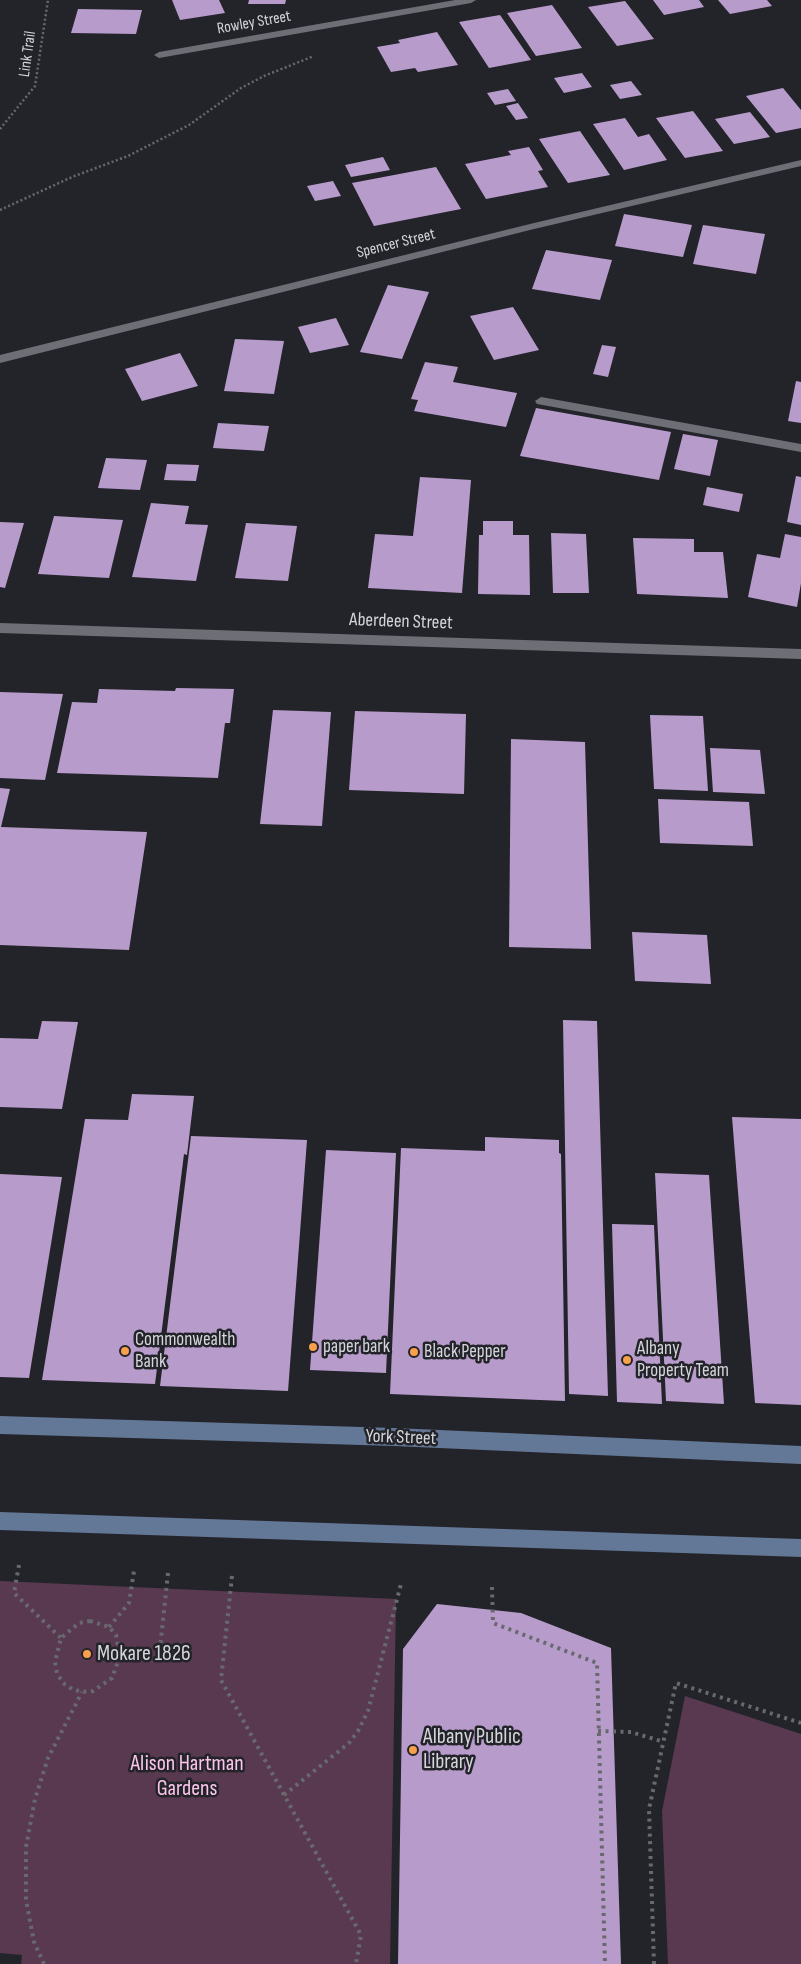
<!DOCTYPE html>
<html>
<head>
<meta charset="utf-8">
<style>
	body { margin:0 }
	canvas { display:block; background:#23232a }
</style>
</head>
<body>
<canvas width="801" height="1964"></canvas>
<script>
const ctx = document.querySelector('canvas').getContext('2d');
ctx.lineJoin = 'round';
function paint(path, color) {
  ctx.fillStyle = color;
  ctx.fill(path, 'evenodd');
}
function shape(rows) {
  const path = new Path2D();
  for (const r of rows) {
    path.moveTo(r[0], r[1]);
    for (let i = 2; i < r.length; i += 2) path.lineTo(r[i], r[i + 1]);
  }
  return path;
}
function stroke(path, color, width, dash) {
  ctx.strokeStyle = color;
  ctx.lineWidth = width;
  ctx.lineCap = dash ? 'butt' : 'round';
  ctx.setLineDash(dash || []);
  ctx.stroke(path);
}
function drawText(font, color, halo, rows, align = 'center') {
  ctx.font = font + ' "Sofia Sans Condensed",sans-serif';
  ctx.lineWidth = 5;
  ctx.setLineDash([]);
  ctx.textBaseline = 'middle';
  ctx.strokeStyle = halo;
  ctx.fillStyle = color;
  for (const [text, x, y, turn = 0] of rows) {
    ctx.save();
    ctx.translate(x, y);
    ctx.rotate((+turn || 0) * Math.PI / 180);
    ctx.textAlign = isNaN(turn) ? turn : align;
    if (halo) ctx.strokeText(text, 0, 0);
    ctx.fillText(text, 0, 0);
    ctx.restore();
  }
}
paint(shape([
	[0,1581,396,1599,390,1964,21,1964,22,1955,0,1953],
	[685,1696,801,1734,801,1964,668,1964,662,1811]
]), '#593950');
paint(shape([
	[172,0,219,0,225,13,180,20],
	[249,0,286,0,285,4,248,4],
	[653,0,699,0,704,7,664,15],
	[718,0,767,0,772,6,730,14],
	[625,1,654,39,617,46,588,7],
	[552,5,582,48,536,56,507,13],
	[78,9,142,10,136,34,71,33],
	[500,15,531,60,489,68,459,22],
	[437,32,458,65,418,72,415,68,391,72,377,47,400,43,398,40],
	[582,73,592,87,564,93,554,78],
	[631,81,642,95,620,99,610,85],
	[783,88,801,110,801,128,776,133,746,96],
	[508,89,516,101,495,105,487,93],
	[518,103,528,118,516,120,506,106],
	[693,111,723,151,685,158,656,118],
	[750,112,770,137,734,144,715,119],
	[625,118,638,137,649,134,667,160,624,170,593,124],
	[580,131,610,175,568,183,539,139],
	[529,147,543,170,538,171,548,187,486,199,465,164,511,155,508,151],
	[383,157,390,170,351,177,345,165],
	[436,167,461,209,374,226,352,183],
	[333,181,341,196,315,201,307,186],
	[624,214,692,225,683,257,615,246],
	[703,225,765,234,756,274,693,264],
	[546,250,612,260,600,300,532,289],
	[388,285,429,292,402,359,360,352],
	[513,307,539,350,494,360,470,316],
	[336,318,349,345,310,353,298,327],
	[235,339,284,341,274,394,224,391],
	[602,345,616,347,608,377,593,374],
	[180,353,198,386,142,401,125,369],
	[425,362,458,367,453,382,517,393,506,427,414,411,418,400,411,399],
	[796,381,801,382,801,423,788,421],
	[536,408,671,432,659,480,520,456],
	[218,423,269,426,264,451,213,448],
	[683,434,718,440,710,476,674,469],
	[106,458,147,460,140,490,98,488],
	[167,464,199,465,196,481,164,480],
	[796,476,801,477,801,525,787,522],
	[420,477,471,480,462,593,368,588,375,534,413,536],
	[707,487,743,494,739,512,703,505],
	[151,503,189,506,185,524,208,525,196,581,132,577],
	[54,516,123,520,109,578,38,574],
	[483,521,513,521,513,535,529,535,530,595,478,594,479,535,483,535],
	[0,522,24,523,5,588,0,587],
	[246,523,297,526,288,581,235,578],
	[551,533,586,534,589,593,553,593],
	[785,534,801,537,801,583,797,607,748,597,757,554,780,558],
	[633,538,694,539,694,552,723,552,728,598,637,594],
	[176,688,234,689,230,723,225,723,218,778,57,773,72,702,97,703,99,689,175,691],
	[0,692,63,694,45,780,0,778],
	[273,710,331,712,322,826,260,824],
	[355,711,466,714,464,794,349,790],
	[650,715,703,716,708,791,654,789],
	[511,739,585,742,591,949,509,947],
	[710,748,760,750,765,794,713,792],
	[0,788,10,789,1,827,147,832,129,950,0,945],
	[658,799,749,802,753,846,660,843],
	[632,932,707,935,711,984,635,981],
	[563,1020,597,1021,608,1396,569,1394],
	[42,1021,78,1022,62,1109,0,1107,0,1038,38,1039],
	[132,1094,194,1096,187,1155,184,1154,155,1384,42,1380,85,1119,128,1120],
	[732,1117,801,1119,801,1405,755,1403],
	[191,1136,307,1140,288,1391,160,1386],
	[485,1137,559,1140,559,1153,561,1154,565,1401,390,1394,401,1148,485,1151],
	[326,1150,396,1153,386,1373,310,1370],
	[655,1173,709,1175,724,1404,666,1401],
	[0,1174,62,1177,29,1378,0,1377],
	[612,1224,654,1225,662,1404,617,1402],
	[437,1604,521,1613,611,1648,621,1964,398,1964,403,1649]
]), '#b79ccb');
stroke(shape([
	[0,129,35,86,48,0],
	[0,210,72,177,128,156,189,125,241,88,264,76,314,56]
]), '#68696f', 2.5, [2, 2.5]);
stroke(shape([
	[19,1565,14,1593,61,1638],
	[232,1576,221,1680,361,1935,356,1964],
	[492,1587,493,1623,597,1663,605,1964],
	[90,1621,109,1627,116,1635,120,1656,112,1678,93,1691,82,1692,72,1689,63,1683,57,1673,55,1662,61,1638,79,1623,90,1621],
	[109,1627,129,1603,134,1571],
	[159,1658,168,1573],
	[598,1731,631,1732,664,1742],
	[284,1795,349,1743,358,1731,368,1711,401,1584],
	[44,1964,34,1942,26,1900,26,1847,35,1799,48,1758,82,1692],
	[654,1964,649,1809,676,1683,801,1723]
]), '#68696f', 4, [3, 4.5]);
paint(shape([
	[541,397,801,444,801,452,537,404,535,401,541,397]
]), '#6d6e76');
paint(shape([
	[455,0,476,0,471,3,159,58,154,55,159,52,455,0],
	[801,160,801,166,530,230,0,363,0,355,530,224,801,160],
	[0,623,801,649,801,659,0,633,0,623]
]), '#6d6e76');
paint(shape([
	[0,1416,394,1428,801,1446,801,1464,394,1446,0,1434,0,1416],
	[0,1512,801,1539,801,1557,0,1530,0,1512]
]), '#637796');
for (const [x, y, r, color] of [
	[313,1347,5,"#f9a04c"],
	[125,1351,5,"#f9a04c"],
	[414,1352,5,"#f9a04c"],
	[627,1360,5,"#f9a04c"],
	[87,1654,5,"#f9a04c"],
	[413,1750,5,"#f9a04c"]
]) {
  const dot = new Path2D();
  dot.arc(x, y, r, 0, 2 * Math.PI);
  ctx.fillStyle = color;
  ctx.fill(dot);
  stroke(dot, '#23232a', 2);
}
drawText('16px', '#d5d6db', '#23232a', [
	["Rowley Street",254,23,-10],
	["Link Trail",28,54,-82],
	["Spencer Street",396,244,-14]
]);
drawText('19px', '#d5d6db', '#23232a', [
	["Aberdeen Street",401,622,2],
	["York Street",401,1438,2]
]);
drawText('19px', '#d5d6db', '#23232a', [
	["Commonwealth",135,1340],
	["Bank",135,1362],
	["paper bark",323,1347],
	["Albany",637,1349],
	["Property Team",637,1371],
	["Black Pepper",424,1352]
], 'left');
drawText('22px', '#d5d6db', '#23232a', [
	["Mokare 1826",97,1654],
	["Albany Public",423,1737],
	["Library",423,1762]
], 'left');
drawText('22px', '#fec5ec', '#23232a', [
	["Alison Hartman",187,1764],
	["Gardens",187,1789]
]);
</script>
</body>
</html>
